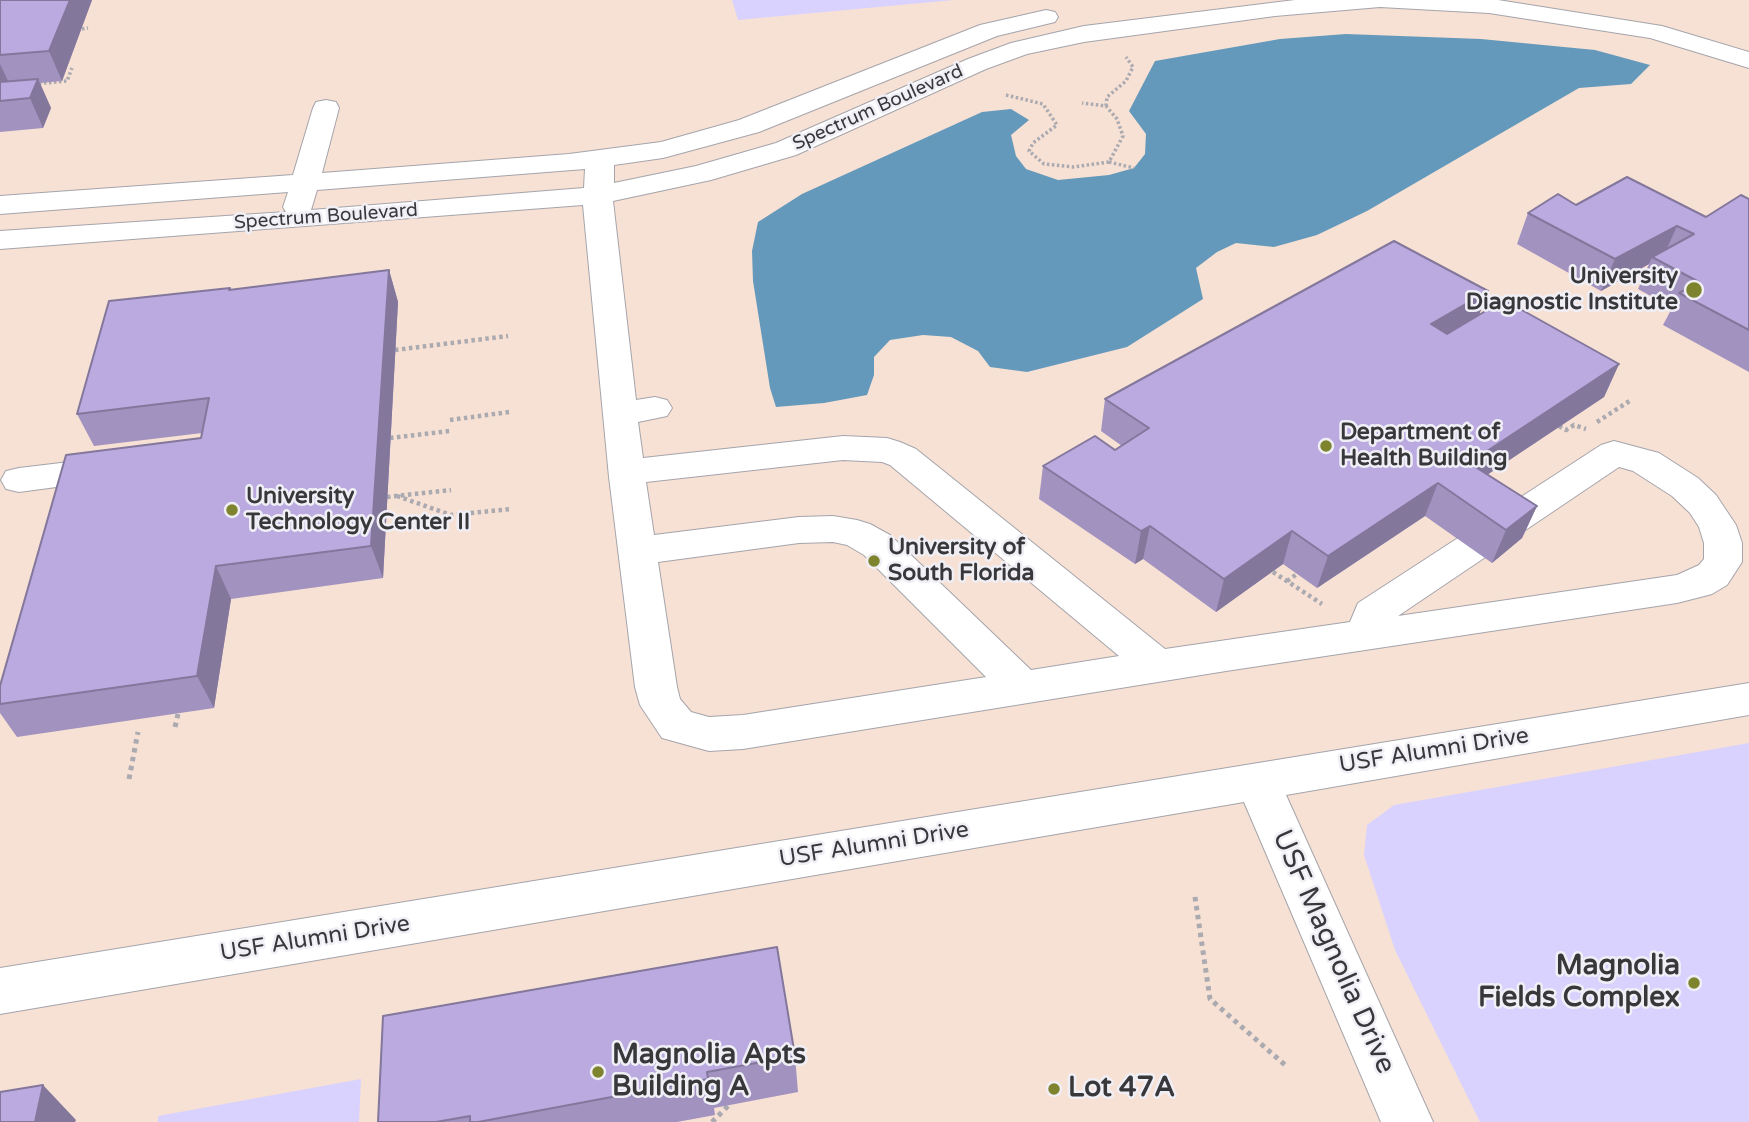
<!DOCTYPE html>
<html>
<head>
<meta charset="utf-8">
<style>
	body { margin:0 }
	canvas { display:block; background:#f0eff6 }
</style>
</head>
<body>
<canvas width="1749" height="1122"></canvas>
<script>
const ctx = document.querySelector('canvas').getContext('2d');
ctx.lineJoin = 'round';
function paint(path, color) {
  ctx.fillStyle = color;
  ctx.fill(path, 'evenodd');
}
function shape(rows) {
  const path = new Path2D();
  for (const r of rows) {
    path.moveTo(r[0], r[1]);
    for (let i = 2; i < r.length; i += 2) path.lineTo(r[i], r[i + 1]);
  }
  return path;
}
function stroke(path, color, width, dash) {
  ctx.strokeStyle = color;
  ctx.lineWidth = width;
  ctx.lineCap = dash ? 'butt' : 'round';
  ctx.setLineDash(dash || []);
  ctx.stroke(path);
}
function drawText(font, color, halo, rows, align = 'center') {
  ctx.font = font + ' "Varela Round",sans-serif';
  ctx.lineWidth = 5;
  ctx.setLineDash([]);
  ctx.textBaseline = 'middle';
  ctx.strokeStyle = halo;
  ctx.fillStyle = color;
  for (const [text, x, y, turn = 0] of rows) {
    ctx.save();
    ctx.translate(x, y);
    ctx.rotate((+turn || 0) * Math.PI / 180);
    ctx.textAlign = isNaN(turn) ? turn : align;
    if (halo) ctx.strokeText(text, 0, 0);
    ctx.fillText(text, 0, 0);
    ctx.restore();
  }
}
paint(shape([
	[0,0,1749,0,1749,1122,0,1122]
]), '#f7e1d4');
paint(shape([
	[732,0,954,0,738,20],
	[1749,743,1749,1122,1480,1122,1395,950,1364,855,1367,825,1394,805],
	[361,1079,359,1122,158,1122,158,1116]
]), '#dad2fe');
paint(shape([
	[1346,34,1481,39,1595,50,1650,65,1631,84,1579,88,1367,211,1317,235,1274,247,1236,243,1217,252,1196,268,1203,299,1127,347,1027,372,990,367,978,351,951,337,923,335,890,340,874,357,874,375,867,395,824,403,776,407,770,388,753,281,752,251,758,222,802,194,982,112,1011,109,1029,120,1011,135,1016,156,1026,169,1058,180,1109,175,1134,168,1145,154,1146,134,1129,111,1155,61,1280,39]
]), '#6499bb');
const minor = shape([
	[1295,0,1498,0,1662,26,1749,52,1749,68,1650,38,1489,13,1380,7,1275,16,1084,42,1027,54,986,69,796,155,711,180,613,201,636,400,655,397,667,400,672,408,667,416,638,422,643,458,843,436,887,438,900,442,916,449,1165,649,1350,622,1358,603,1601,445,1614,441,1659,453,1698,478,1716,495,1736,525,1742,543,1742,562,1727,585,1712,594,1677,603,1226,671,743,749,709,751,662,738,640,705,635,687,609,477,583,205,0,249,0,231,286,212,283,207,288,192,0,214,0,196,293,175,313,108,316,102,326,100,336,102,339,108,322,173,569,154,661,142,739,120,980,25,1046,10,1055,12,1058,17,1055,22,997,36,759,132,663,158,614,165,614,183,696,166,776,143,968,59,1011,43,1084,26,1295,0],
	[585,169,584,188,311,210,317,190,585,169],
	[843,460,882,462,890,465,1119,656,1031,670,890,535,870,524,857,520,833,516,799,517,654,535,646,482,843,460],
	[1619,467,1633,471,1672,496,1690,513,1699,527,1704,543,1704,559,1699,565,1677,575,1398,616,1619,467],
	[833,542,847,545,864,555,986,677,743,715,709,717,691,712,680,699,677,687,658,562,799,543,833,542],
	[111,457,124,460,129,469,124,478,19,492,6,489,1,480,6,471,19,468,111,457],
	[1749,683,1749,715,1286,795,1433,1122,1381,1122,1244,802,0,1014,0,968,1749,683]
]);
stroke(minor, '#a5a4ab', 2);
stroke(shape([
	[82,29,88,28],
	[34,84,67,81,72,68],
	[1006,95,1043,104,1057,125,1033,143,1029,151,1044,164,1073,167,1109,162,1123,136,1117,119,1106,106,1082,103],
	[1106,106,1107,97,1126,81,1133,67,1126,57],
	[1109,162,1134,168]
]), '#abaab0', 3.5, [2.5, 2.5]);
stroke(shape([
	[395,350,508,336],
	[450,420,509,412],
	[1597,422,1631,400],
	[1559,426,1566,430,1574,425,1586,429],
	[390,438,450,431],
	[397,496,451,515,511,509],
	[387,497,451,490],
	[1273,572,1322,604],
	[1287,581,1297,574]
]), '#abaab0', 4.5, [3.5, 3.5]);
stroke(shape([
	[175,727,178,714],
	[129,779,138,732],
	[1195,897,1210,999,1285,1065],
	[712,1122,729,1105]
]), '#abaab0', 5, [4.5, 4.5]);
paint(minor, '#fff');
paint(shape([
	[0,0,92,0,62,81,40,83,51,108,43,128,0,132],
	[1749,199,1749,372,1663,325,1672,308,1638,289,1649,264,1601,291,1517,244,1528,213,1576,205,1706,217],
	[389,270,398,302,383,578,231,599,214,708,17,737,0,713,0,686,201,438,202,433,94,446,77,414,231,290],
	[1488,291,1479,315,1619,364,1604,397,1488,474,1537,506,1522,538,1492,563,1425,516,1317,588,1283,564,1216,612,1143,559,1135,564,1039,499,1043,466,1115,450,1122,446,1101,431,1105,399],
	[795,1056,798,1092,714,1108,715,1115,677,1122,378,1122]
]), '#a192c0');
paint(shape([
	[70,0,92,0,62,81,49,51],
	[0,64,10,85,0,101],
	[38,79,51,108,43,128,30,98],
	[1677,226,1663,257,1652,257,1649,264,1601,291,1615,259],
	[389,270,398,302,383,578,371,546],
	[1488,291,1476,323,1420,356,1431,324],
	[1619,364,1604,397,1457,495,1469,463],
	[1438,483,1425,516,1317,588,1328,556],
	[1537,506,1522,538,1492,563,1506,530],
	[1150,526,1143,559,1135,564,1141,531],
	[1292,531,1283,564,1216,612,1224,579],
	[216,566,231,599,214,708,197,676],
	[43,1085,76,1120,75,1122,35,1122]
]), '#83779c');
const building = shape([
	[0,0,70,0,49,51,0,55,0,0],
	[38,79,30,98,0,101,0,82,38,79],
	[1627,177,1706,217,1741,195,1749,199,1749,330,1679,293,1699,282,1652,257,1694,234,1677,226,1615,259,1528,213,1558,194,1576,205,1627,177],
	[1394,241,1488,291,1431,324,1447,334,1504,300,1619,364,1469,463,1537,506,1506,530,1438,483,1328,556,1292,531,1224,579,1150,526,1141,531,1043,466,1095,436,1115,450,1149,428,1105,399,1394,241],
	[389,270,371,546,216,566,197,676,0,704,0,686,66,455,201,438,209,398,77,414,109,301,230,288,229,290,389,270],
	[777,947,795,1056,707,1072,708,1079,478,1122,470,1122,470,1116,436,1122,378,1122,383,1016,777,947],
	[43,1085,35,1122,0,1122,0,1092,43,1085]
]);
paint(building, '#bbaadf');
stroke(building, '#83779c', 2);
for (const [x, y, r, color] of [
	[1694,290,9,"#7e832e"],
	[1326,446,7,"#7e832e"],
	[232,510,7,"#7e832e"],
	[874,561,7,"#7e832e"],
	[1694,983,7,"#7e832e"],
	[598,1072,7,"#7e832e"],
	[1054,1089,7,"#7e832e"]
]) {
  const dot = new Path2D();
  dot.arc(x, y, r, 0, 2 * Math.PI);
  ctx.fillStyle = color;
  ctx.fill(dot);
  stroke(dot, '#f0eff6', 2.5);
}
drawText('19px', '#38383b', '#f0eff6', [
	["Spectrum Boulevard",878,108,-24],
	["Spectrum Boulevard",326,217,-4]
]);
drawText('bold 23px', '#38383b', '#f0eff6', [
	["University",1678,277,"right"],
	["Diagnostic Institute",1678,303,"right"],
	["Department of",1340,433],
	["Health Building",1340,459],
	["University",246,497],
	["Technology Center II",246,523],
	["University of",888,548],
	["South Florida",888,574]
], 'left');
drawText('23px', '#38383b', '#f0eff6', [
	["USF Alumni Drive",1434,751,-9],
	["USF Alumni Drive",874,845,-9],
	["USF Alumni Drive",315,939,-9]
]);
drawText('28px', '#38383b', '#f0eff6', [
	["USF Magnolia Drive",1333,952,66]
]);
drawText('bold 28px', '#38383b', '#f0eff6', [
	["Magnolia",1680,967,"right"],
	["Fields Complex",1680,999,"right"],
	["Magnolia Apts",612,1056],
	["Building A",612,1088],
	["Lot 47A",1068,1089]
], 'left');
</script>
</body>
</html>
